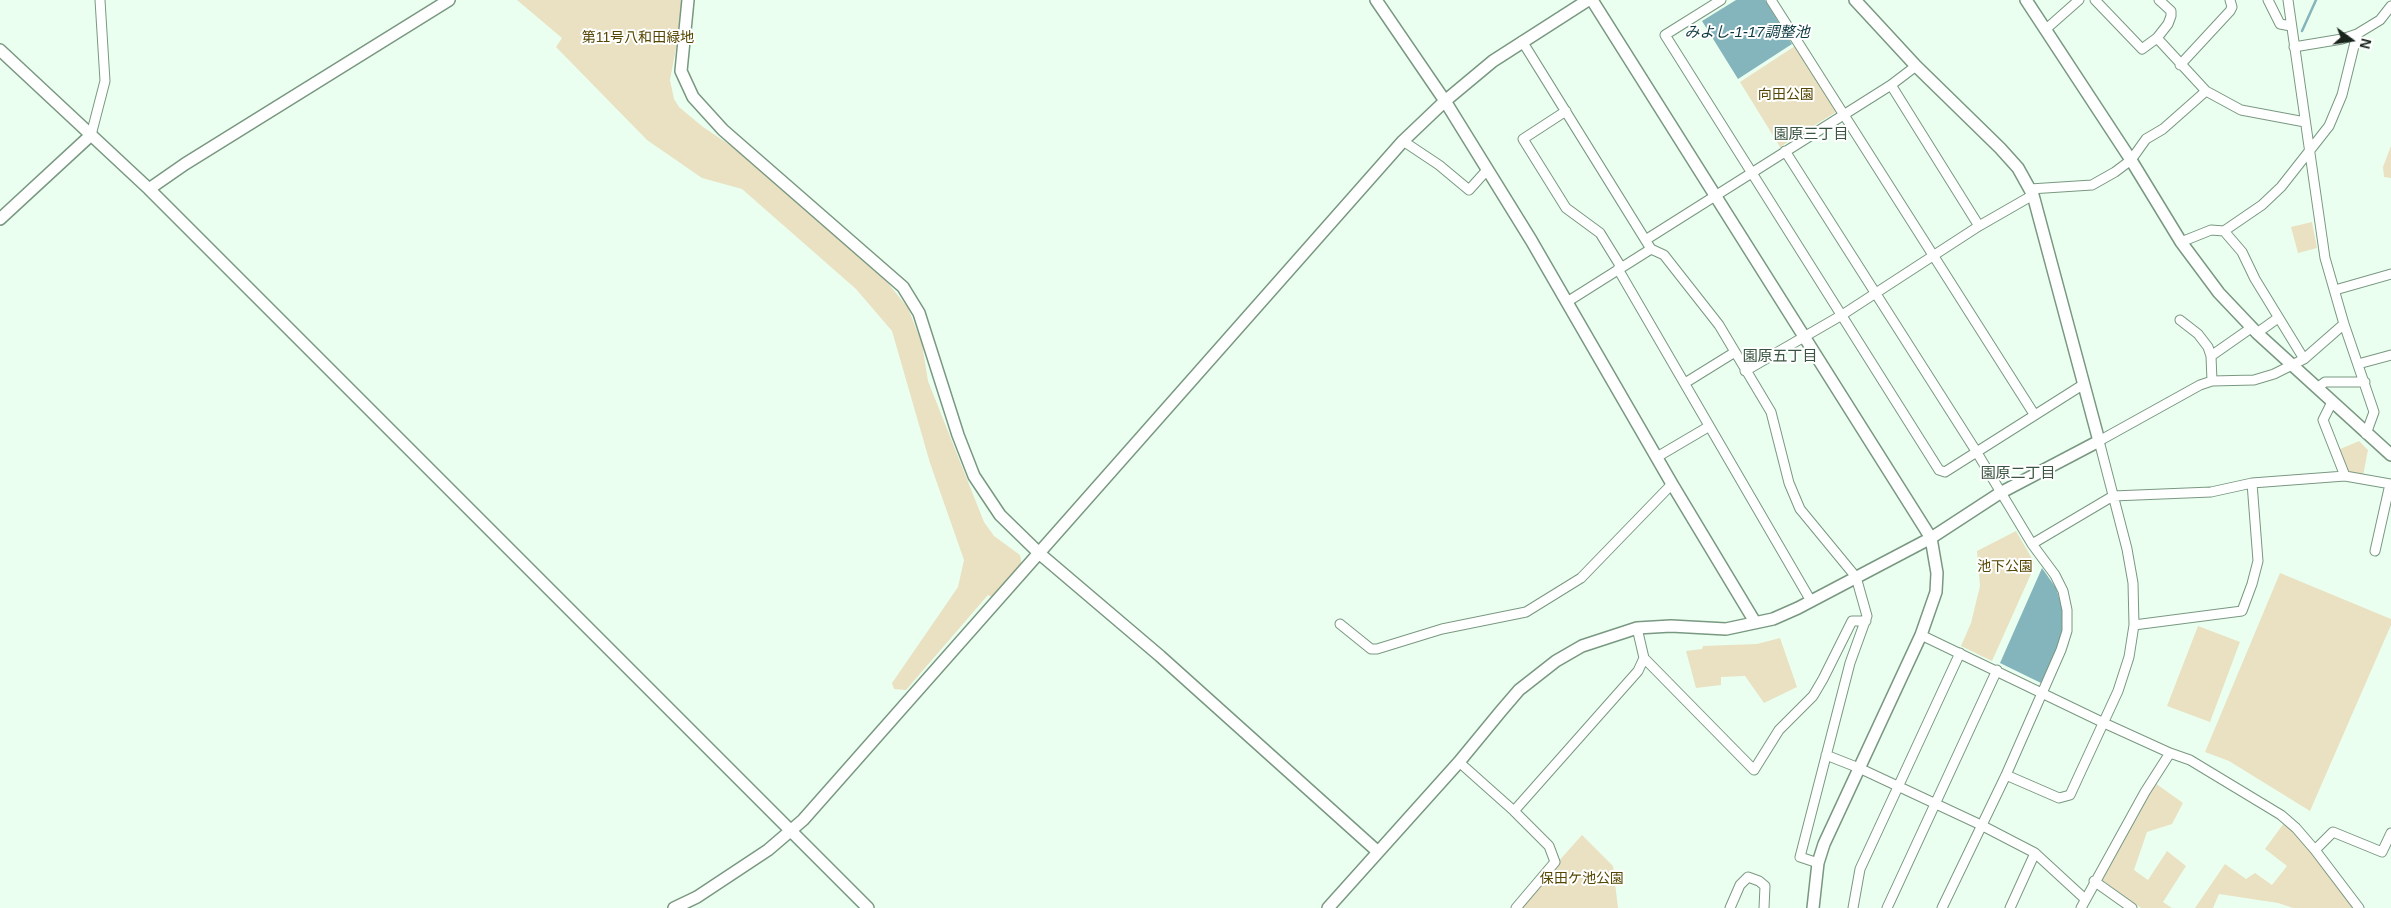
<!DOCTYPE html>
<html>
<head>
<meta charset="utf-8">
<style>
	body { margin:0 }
	#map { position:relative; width:2391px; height:908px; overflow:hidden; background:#ebfff0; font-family:Arial,sans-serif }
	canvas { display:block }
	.north { position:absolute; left:2326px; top:15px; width:50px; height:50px; -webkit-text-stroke:4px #fff; paint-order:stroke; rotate:104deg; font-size:14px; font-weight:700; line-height:20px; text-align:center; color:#19251c }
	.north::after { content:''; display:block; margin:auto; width:18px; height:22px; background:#19251c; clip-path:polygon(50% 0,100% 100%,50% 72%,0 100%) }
</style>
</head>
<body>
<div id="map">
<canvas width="2391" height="908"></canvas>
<div class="north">N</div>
</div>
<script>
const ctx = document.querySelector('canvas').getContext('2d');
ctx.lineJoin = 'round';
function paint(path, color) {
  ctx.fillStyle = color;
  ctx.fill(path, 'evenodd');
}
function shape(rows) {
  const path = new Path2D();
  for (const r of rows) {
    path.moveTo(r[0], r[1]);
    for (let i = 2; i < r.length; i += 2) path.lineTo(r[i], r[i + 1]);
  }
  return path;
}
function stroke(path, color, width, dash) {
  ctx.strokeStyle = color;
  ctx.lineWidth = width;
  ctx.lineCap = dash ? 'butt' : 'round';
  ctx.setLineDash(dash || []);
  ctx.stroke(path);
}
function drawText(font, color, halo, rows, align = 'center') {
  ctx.font = font + ' Arial,"Noto Sans JP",sans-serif';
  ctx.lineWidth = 4;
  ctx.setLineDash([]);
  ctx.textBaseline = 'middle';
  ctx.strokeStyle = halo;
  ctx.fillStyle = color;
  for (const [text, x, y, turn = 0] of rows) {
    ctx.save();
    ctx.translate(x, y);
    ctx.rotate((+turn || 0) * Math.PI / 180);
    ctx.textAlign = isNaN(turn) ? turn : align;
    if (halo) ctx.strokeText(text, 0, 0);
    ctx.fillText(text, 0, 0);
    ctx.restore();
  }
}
paint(shape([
	[517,0,683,0,683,11,670,80,674,99,679,107,703,127,739,151,887,282,908,308,922,344,928,381,984,522,994,536,1020,555,1022,565,992,597,988,595,906,690,894,689,892,683,958,587,964,560,930,463,892,331,856,289,742,189,702,178,647,140,556,47,562,38],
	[1795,46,1836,112,1780,147,1740,82],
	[2391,146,2391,178,2384,177,2383,167],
	[2312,222,2317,248,2298,253,2291,227],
	[2359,441,2368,450,2363,476,2345,471,2338,450],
	[2016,531,2034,562,2031,574,1992,661,1961,646,1971,623,1980,586,1977,551],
	[2280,573,2391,619,2391,625,2310,811,2229,761,2205,752],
	[2198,626,2240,642,2210,722,2167,706],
	[1780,638,1797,687,1764,703,1745,676,1721,677,1721,685,1696,688,1686,651,1702,649,1703,646,1757,644],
	[2155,783,2183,803,2172,824,2147,832,2134,870,2148,880,2167,851,2186,866,2163,902,2172,908,2141,908,2102,880],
	[2284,823,2314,853,2353,906,2351,908,2293,908,2278,903,2219,894,2213,908,2195,908,2225,864,2246,879,2255,873,2272,885,2287,866,2265,849],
	[1582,835,1613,866,1618,908,1517,908]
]), '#e9e1c1');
paint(shape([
	[1736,0,1765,0,1792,44,1738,79,1702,21],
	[2042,568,2056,588,2063,610,2063,629,2058,647,2041,683,2000,663]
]), '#84b4bc');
stroke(shape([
	[2302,31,2316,0]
]), '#84b4bc', 2.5);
const minor = shape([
	[1721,0,1665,35,1939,470,1945,472,2084,384],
	[1771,0,2034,414],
	[2095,0,2142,49,2157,38,2206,91,2241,110,2305,122],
	[2268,0,2280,24,2291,26],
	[2288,0,2325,258,2344,324,2374,412,2366,434],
	[2045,30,2079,0],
	[2157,38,2168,24,2171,16,2171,11,2159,0],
	[1522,41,1651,249,1664,255,1719,325,1771,412,1789,483,1800,509,1856,577,1867,616,1850,663,1800,857,1818,863],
	[2294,47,2342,39,2357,34,2380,20,2391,6],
	[2180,65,2230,11,2232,7,2230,0],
	[1891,85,1979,226],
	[1566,111,1523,139,1566,208,1600,233,1621,267],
	[91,135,105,81,100,0],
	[1403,141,1439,165,1469,190,1487,170],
	[1785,151,1976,451,2032,544,2055,575,2063,591,2067,610,2067,631,2061,650,2006,775,1942,908],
	[2030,189,2092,185,2115,172,2131,160,2146,139,2163,129,2206,91],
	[1647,239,1891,85,1916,66],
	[2181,242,2211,230,2224,231],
	[1618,269,1811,601],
	[2335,290,2391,274],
	[1567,302,1651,249],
	[2180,320,2198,334,2208,347,2211,356,2212,381],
	[2257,333,2278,318],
	[2211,356,2251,328],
	[2304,359,2255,279,2242,252,2224,231,2262,205,2281,187,2329,126,2342,95,2357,34],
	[2358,364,2391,355],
	[1745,371,1842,315,1979,226,2033,195],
	[1685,383,1735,352],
	[2317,388,2325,382,2365,382],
	[2332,402,2323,420,2345,476],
	[1657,457,1708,427],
	[2032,544,2113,496,2211,492,2252,483,2345,476,2391,484],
	[2375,551,2390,484],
	[1340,624,1371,649,1377,649,1442,629,1526,612,1581,578,1672,484],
	[2134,625,2242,611,2252,584,2258,561,2252,483],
	[1637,628,1644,658],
	[1921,635,2104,723,2170,753,2190,760,2281,815,2296,828,2315,850,2359,908],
	[1826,755,1859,768,1981,825,2035,853,2010,908],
	[1459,762,1514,811,1549,846,1555,862,1516,908],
	[2006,775,2059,798,2070,795,2118,691,2129,657,2134,625,2133,583,2127,549,2099,441,2200,385,2212,381,2254,380,2274,374,2304,359,2344,324],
	[1514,811,1638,671,1644,658,1754,770,1779,730,1813,696,1823,679,1852,621,1866,621],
	[2315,850,2333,832,2382,852,2391,833],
	[2035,853,2085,899],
	[2094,881,2132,908],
	[1730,908,1740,885,1748,877,1759,881,1765,886,1764,908],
	[1853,908,1860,869,1960,653],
	[1887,908,1997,670],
	[2081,908,2145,792,2170,753]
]);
const tertiary = shape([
	[688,0,681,71,693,97,723,130,903,287,919,313,958,435,974,476,1000,515,1040,554,1160,656,1377,851],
	[1376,0,1445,101,1531,240,1672,484,1755,622],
	[1592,0,1931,538,1937,573,1936,592,1921,635,1824,844,1818,863,1813,908],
	[2026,0,2131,160,2181,242,2219,293,2257,333,2391,455],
	[0,50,149,189,868,908],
	[149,189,185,164,449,0],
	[0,219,91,135],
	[674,908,697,897,768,850,803,820,1403,141,1445,101,1493,61,1588,0],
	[1328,908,1459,762,1501,711,1519,690,1556,661,1582,646,1637,628,1671,626,1726,629,1773,619,1798,608,1931,538,2000,493,2099,441,2033,195,2018,168,2000,148,1916,66,1855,0]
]);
stroke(minor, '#799881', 11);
stroke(tertiary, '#799881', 14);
stroke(minor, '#fff', 9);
stroke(tertiary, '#fff', 11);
drawText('14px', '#554702', '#fff', [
	["第11号八和田緑地",638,38],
	["向田公園",1786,95],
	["池下公園",2005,567],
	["保田ケ池公園",1582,879]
]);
drawText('italic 15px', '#0b3940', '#fff', [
	["みよし-1-17調整池",1747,33]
]);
drawText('15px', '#395541', '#fff', [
	["園原三丁目",1811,135],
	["園原五丁目",1780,357],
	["園原二丁目",2018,474]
]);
</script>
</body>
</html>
